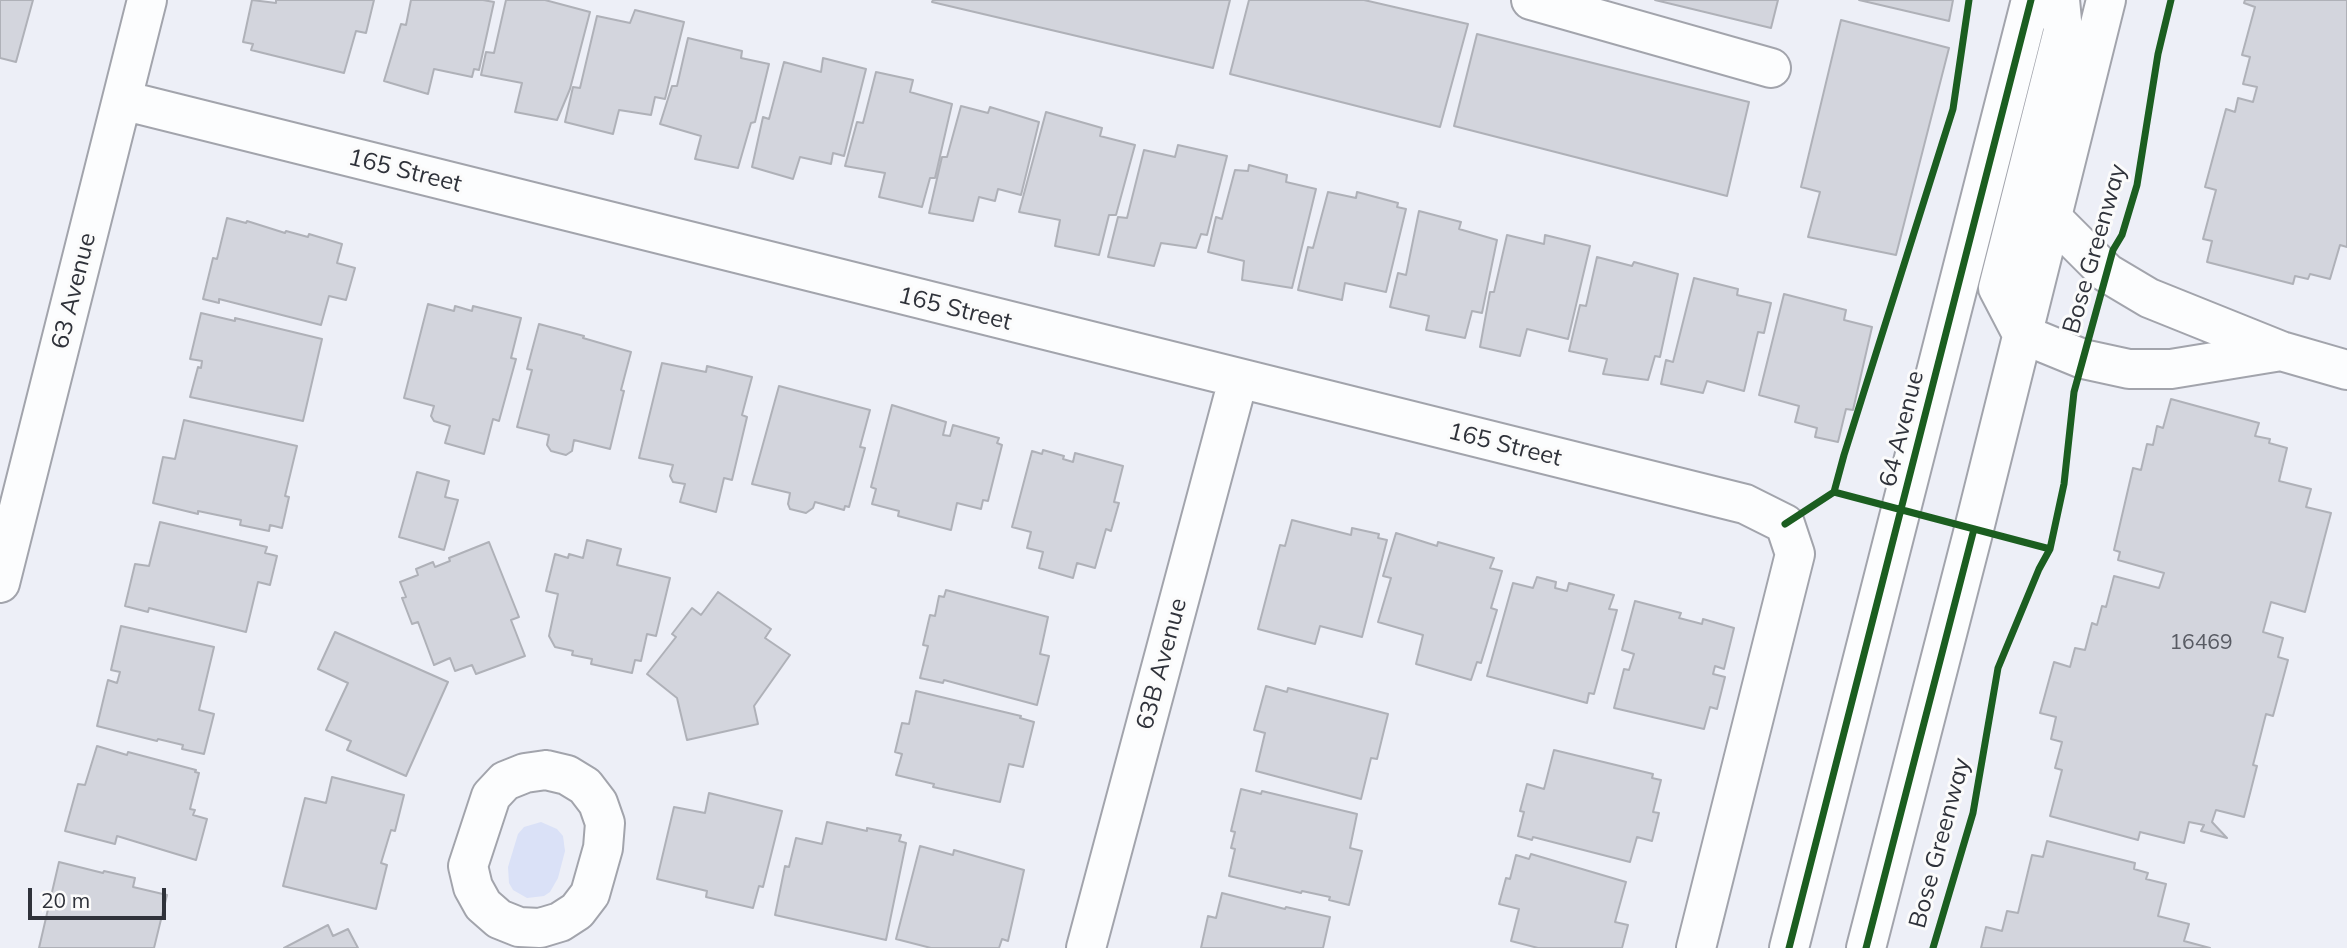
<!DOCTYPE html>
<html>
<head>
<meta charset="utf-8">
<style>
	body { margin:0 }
	#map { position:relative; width:2347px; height:948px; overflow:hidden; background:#edeff7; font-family:Mulish,sans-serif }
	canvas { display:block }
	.scale { position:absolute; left:28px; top:888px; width:138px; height:32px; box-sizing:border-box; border:4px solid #2f323a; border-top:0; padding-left:9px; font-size:21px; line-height:24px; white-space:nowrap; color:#2f323a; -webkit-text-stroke:5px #fbfbfb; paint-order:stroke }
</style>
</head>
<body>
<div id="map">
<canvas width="2347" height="948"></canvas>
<div class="scale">20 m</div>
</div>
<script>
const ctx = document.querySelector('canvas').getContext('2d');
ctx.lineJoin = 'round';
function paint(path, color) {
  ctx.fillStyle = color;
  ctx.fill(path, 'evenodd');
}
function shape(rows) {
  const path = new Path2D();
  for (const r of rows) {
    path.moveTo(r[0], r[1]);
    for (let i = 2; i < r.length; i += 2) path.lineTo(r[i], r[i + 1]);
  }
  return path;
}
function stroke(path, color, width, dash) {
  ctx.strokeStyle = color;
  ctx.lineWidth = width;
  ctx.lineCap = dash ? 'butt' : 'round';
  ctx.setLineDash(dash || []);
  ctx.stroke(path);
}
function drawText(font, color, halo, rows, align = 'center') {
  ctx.font = font + ' Mulish,sans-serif';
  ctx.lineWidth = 6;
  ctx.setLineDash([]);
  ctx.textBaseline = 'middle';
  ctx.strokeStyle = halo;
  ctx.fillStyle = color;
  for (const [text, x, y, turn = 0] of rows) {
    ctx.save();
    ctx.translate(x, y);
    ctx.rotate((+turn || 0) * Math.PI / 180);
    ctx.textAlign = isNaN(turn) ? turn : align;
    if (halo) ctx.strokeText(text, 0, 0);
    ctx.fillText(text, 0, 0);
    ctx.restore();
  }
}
paint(shape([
	[541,822,557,829,563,836,565,851,558,878,550,892,544,896,527,898,513,890,509,883,508,867,518,834,524,827]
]), '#dae1f7');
const building = shape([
	[0,0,33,0,16,62,0,58,0,0],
	[252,0,276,3,276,0,374,0,366,33,356,31,344,73,251,50,253,44,243,42,252,0],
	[411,0,483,0,494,2,479,70,474,69,472,77,434,69,428,94,384,81,401,24,406,25,411,0],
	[506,0,545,0,590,12,570,89,557,120,515,112,522,83,481,75,486,52,494,53,506,0],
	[933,0,1230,0,1213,68,932,2,933,0],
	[1249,0,1364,0,1468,24,1440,127,1230,74,1249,0],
	[1655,0,1778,0,1771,28,1655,0],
	[1859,0,1953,0,1949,21,1859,0],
	[2245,0,2347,0,2347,247,2340,245,2330,279,2310,274,2308,279,2295,276,2293,284,2207,262,2212,241,2203,239,2216,190,2205,187,2226,109,2235,112,2238,98,2253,102,2257,87,2243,84,2250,57,2242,55,2255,7,2244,3,2245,0],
	[635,10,684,22,665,99,655,97,651,115,619,110,613,134,565,122,573,87,580,88,597,16,630,23,635,10],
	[1841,20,1949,48,1896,255,1808,237,1820,192,1801,187,1841,20],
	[1477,34,1749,102,1727,196,1454,126,1477,34],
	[688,38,742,51,741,58,769,64,755,122,751,123,738,168,695,159,701,136,660,124,672,86,677,86,688,38],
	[823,58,866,69,844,156,833,153,831,164,800,157,793,179,752,167,763,117,769,119,784,62,821,72,823,58],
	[876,72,913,80,910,92,952,104,935,178,930,178,922,207,879,197,885,173,845,166,857,122,863,123,876,72],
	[961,106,988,113,990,107,1039,122,1021,195,998,189,995,201,979,197,973,221,929,213,942,157,947,157,961,106],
	[1046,112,1102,128,1100,136,1135,145,1116,215,1109,215,1099,255,1055,246,1060,220,1019,212,1046,112],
	[1178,145,1227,156,1207,235,1201,234,1196,248,1161,243,1154,266,1108,257,1118,217,1127,218,1144,150,1175,157,1178,145],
	[1249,165,1287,175,1286,182,1316,189,1292,288,1242,280,1244,261,1208,252,1216,217,1222,219,1235,170,1248,171,1249,165],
	[1328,192,1356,198,1357,192,1398,203,1397,207,1406,209,1386,292,1345,283,1342,300,1298,290,1308,247,1313,248,1328,192],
	[1419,211,1461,222,1459,229,1497,240,1482,313,1472,311,1465,338,1426,330,1429,316,1390,307,1398,273,1406,275,1419,211],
	[227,218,246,223,247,221,285,233,286,231,308,237,309,234,342,244,337,263,355,268,346,300,329,296,321,325,219,299,219,303,203,299,213,258,217,259,227,218],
	[1507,235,1544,244,1545,235,1590,246,1568,339,1527,329,1520,356,1480,347,1490,292,1494,292,1507,235],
	[1597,257,1632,266,1634,262,1678,274,1660,357,1655,356,1648,380,1603,374,1607,359,1569,351,1580,305,1586,306,1597,257],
	[1694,278,1738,289,1737,295,1771,303,1764,333,1758,332,1744,391,1707,381,1703,393,1661,384,1666,360,1673,362,1694,278],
	[1784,294,1846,310,1844,320,1872,327,1853,410,1846,409,1838,442,1815,437,1817,428,1795,422,1799,406,1759,395,1784,294],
	[428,304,454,311,455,306,472,311,473,306,521,318,511,358,516,359,499,421,493,419,484,454,445,443,450,426,434,421,431,416,434,406,404,398,428,304],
	[201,313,235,321,235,318,322,339,303,421,190,397,198,367,201,368,202,361,190,359,201,313],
	[539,324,584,336,583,338,631,352,621,390,624,391,610,449,574,440,572,451,566,455,551,451,547,445,549,435,517,427,532,370,527,369,539,324],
	[662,363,706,372,707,366,752,377,742,415,747,417,732,480,724,478,716,512,680,502,685,484,673,482,670,476,673,465,639,458,662,363],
	[779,386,870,410,860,447,865,448,849,507,845,506,844,510,815,502,813,508,806,513,790,509,788,504,790,493,752,484,779,386],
	[2171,399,2259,423,2255,436,2270,439,2269,443,2287,448,2279,481,2311,489,2306,507,2331,513,2305,612,2271,602,2263,632,2283,638,2278,657,2288,660,2273,716,2266,714,2253,765,2257,766,2244,817,2216,810,2212,822,2227,838,2201,831,2204,825,2189,822,2184,843,2140,832,2138,840,2050,816,2062,770,2055,768,2062,742,2051,739,2056,717,2040,713,2054,662,2070,667,2075,648,2085,650,2092,623,2097,625,2102,606,2106,607,2114,576,2159,588,2164,573,2118,560,2120,552,2114,550,2133,468,2141,470,2147,444,2153,445,2157,426,2163,428,2171,399],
	[892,405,946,422,943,435,950,436,953,425,999,438,997,443,1002,445,988,501,983,500,981,509,957,503,951,530,898,516,899,511,872,504,876,489,871,487,892,405],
	[184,420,297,446,285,496,289,497,282,528,270,525,269,531,240,525,241,520,198,511,198,514,153,503,163,457,175,459,184,420],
	[1043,450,1064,456,1063,459,1073,462,1075,453,1123,466,1114,502,1119,503,1111,531,1106,529,1095,568,1077,563,1073,578,1039,568,1043,552,1027,548,1031,532,1012,527,1032,451,1042,454,1043,450],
	[417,472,449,481,445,497,458,500,444,550,399,537,417,472],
	[1292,520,1351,535,1352,528,1379,534,1378,538,1387,540,1362,637,1320,626,1315,644,1258,629,1280,545,1285,546,1292,520],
	[160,522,267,547,265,553,277,556,270,585,258,582,246,632,149,608,148,612,125,606,135,564,149,566,160,522],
	[1396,533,1437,546,1438,542,1494,558,1490,568,1502,571,1491,608,1497,610,1481,663,1477,662,1471,680,1416,664,1423,635,1378,622,1391,578,1383,576,1396,533],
	[587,540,621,549,617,565,670,578,656,636,647,634,641,661,635,660,632,673,591,664,592,659,572,655,573,651,555,647,549,636,558,594,546,591,555,554,568,558,569,554,583,558,587,540],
	[489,542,519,617,511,620,525,656,476,674,472,665,455,671,450,658,434,665,418,622,412,624,402,598,406,597,400,582,418,575,416,569,433,562,435,567,450,561,449,558,489,542],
	[1537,577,1556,582,1555,588,1567,591,1569,583,1614,595,1609,609,1617,610,1594,694,1589,693,1587,703,1487,676,1513,583,1533,588,1537,577],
	[946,590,1048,617,1040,654,1049,656,1037,705,944,680,943,683,920,678,928,646,923,645,930,615,935,616,939,596,944,597,946,590],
	[718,592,771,629,765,638,790,655,754,706,758,724,687,740,677,698,647,674,676,637,672,634,692,608,701,615,718,592],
	[1635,601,1681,613,1679,618,1702,624,1703,619,1734,628,1724,669,1715,666,1713,674,1725,677,1717,709,1710,707,1704,729,1614,708,1624,669,1629,670,1634,654,1622,650,1635,601],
	[121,626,214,647,199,710,214,714,204,754,182,749,183,745,158,739,157,741,97,726,108,680,117,683,120,672,111,670,121,626],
	[335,632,448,682,406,776,347,750,351,741,326,730,348,683,318,669,335,632],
	[1266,686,1287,692,1288,688,1388,714,1377,759,1371,758,1361,799,1256,771,1265,733,1254,730,1266,686],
	[916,691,1021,716,1020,718,1034,722,1023,767,1009,764,1000,802,933,787,934,784,896,775,902,754,895,752,902,723,909,724,916,691],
	[97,746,127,755,128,752,196,770,195,772,199,773,190,809,195,810,193,815,207,819,196,860,117,836,115,844,65,831,78,784,85,785,97,746],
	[1554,750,1653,774,1652,778,1661,780,1653,812,1659,813,1652,841,1637,837,1630,862,1533,837,1532,840,1518,836,1524,812,1520,811,1527,784,1544,789,1554,750],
	[332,777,404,795,395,831,391,830,381,863,387,865,376,909,283,886,305,798,326,803,332,777],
	[1241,789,1261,794,1262,791,1357,814,1350,848,1362,851,1349,905,1329,900,1330,897,1302,891,1301,893,1229,876,1235,849,1231,848,1235,832,1231,831,1241,789],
	[709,793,782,811,763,887,759,886,753,908,706,897,707,891,657,879,674,807,705,813,709,793],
	[827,822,867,831,867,828,901,835,899,841,906,843,886,940,775,915,785,866,789,867,796,838,822,844,827,822],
	[2047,841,2135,863,2134,869,2148,873,2146,879,2166,884,2158,916,2189,924,2184,941,2210,948,1981,948,1986,927,2002,931,2007,911,2018,913,2032,855,2043,857,2047,841],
	[920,846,953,855,954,850,1024,870,1008,941,1002,939,999,948,931,948,896,939,920,846],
	[1531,854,1626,882,1615,922,1628,925,1622,948,1538,948,1511,941,1519,909,1499,904,1506,878,1510,879,1516,855,1529,859,1531,854],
	[59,862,103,873,104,871,135,878,133,887,167,895,154,948,39,948,59,862],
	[1222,893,1285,909,1286,907,1330,917,1323,948,1201,948,1208,916,1216,918,1222,893],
	[328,925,333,936,348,929,358,948,284,948,328,925]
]);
paint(building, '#d3d5dd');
stroke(building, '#afb1b8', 2);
const minor = shape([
	[1531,0,1771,68],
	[122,100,1745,504,1785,524,1795,554,1696,948],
	[2051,217,2107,273,2149,298,2281,351,2347,370],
	[2022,334,2083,359,2129,369,2171,369,2281,351],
	[0,583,147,0],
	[546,770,567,775,585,786,598,803,605,823,603,848,590,894,577,911,560,922,540,928,519,927,499,919,483,905,473,887,468,866,491,796,505,781,525,773,546,770],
	[1086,948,1238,380]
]);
const major = shape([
	[2022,334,1998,288,2063,31,2060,0],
	[1789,948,2031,0],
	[1866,948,1974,529,2106,0]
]);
stroke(minor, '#a2a4ac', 42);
stroke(major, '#a2a4ac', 42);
stroke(minor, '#fcfdfe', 38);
stroke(major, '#fcfdfe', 38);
stroke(shape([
	[1834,492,2050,549],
	[1785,524,1834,492,1844,455,1953,109,1969,0],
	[1789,948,2031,0],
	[1866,948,1974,529],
	[1933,948,1973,813,1998,668,2039,569,2050,549,2064,484,2074,392,2113,250,2122,235,2137,185,2158,54,2171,0]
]), '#1b5e20', 7);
drawText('21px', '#585b63', null, [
	["16469",2201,643]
]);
drawText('24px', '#2f323a', '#fbfbfb', [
	["165 Street",405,171,14],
	["Bose Greenway",2095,249,-74],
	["63 Avenue",74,291,-76],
	["165 Street",955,309,14],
	["64 Avenue",1902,429,-76],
	["165 Street",1505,445,14],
	["63B Avenue",1162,664,-75],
	["Bose Greenway",1940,843,-75]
]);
</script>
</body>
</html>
